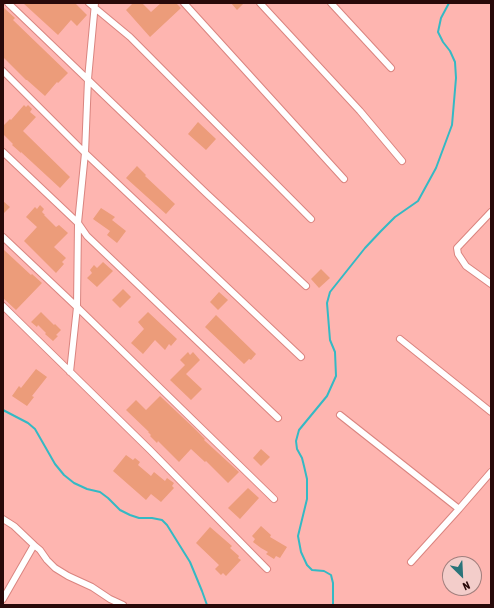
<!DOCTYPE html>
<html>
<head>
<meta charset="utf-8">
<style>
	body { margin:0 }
	#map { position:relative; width:494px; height:608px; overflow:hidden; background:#feb5b0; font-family:"Asap Condensed",sans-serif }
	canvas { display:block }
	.frame { position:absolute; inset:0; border:4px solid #280909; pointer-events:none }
	.north { position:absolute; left:442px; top:556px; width:40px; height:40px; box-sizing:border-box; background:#f3cdca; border:1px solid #a27f7d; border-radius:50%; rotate:156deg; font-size:11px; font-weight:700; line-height:16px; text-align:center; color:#280909 }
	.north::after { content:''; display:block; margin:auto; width:14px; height:18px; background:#2a747a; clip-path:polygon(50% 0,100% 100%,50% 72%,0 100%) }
</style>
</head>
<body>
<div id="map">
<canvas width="494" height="608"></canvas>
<div class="frame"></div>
<div class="north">N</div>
</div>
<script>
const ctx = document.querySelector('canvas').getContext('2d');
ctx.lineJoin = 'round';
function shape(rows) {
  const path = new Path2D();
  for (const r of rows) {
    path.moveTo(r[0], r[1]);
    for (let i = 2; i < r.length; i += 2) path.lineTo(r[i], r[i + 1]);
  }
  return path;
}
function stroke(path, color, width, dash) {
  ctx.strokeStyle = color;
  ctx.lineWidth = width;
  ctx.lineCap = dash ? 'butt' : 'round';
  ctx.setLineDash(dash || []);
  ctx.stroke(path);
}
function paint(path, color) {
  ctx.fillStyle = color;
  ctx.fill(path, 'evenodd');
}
stroke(shape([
	[3,410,28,423,35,429,55,464,64,475,74,483,87,489,100,492,108,498,120,510,130,515,139,518,152,518,162,520,167,525,190,562,202,591,207,605],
	[333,605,333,583,331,575,324,571,312,570,307,565,301,552,298,536,307,499,307,479,304,466,302,458,297,449,296,441,299,430,327,396,336,376,335,352,330,340,327,303,330,292,365,248,381,231,395,217,418,201,436,168,452,125,456,78,455,62,450,51,443,42,438,32,441,18,449,3]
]), '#34b9c4', 2);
paint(shape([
	[23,3,75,3,87,15,77,26,71,20,58,35],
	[133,3,142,3,151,12,161,3,176,3,181,8,150,37,126,10],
	[231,3,244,3,237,10],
	[3,7,15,18,13,20,68,73,58,83,57,82,45,96,27,80,26,80,3,57],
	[24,105,26,107,28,105,32,109,30,112,36,117,23,131,70,177,60,188,21,152,21,153,12,145,13,144,3,134,3,126,10,119,11,120],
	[198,122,216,139,206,150,188,134],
	[137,166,146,175,145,176,175,204,166,214,126,178],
	[3,201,10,207,3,214],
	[40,205,44,209,42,212,45,215,44,215,56,227,59,225,68,233,54,247,66,258,62,262,64,264,56,273,24,241,37,227,26,217,35,207,37,209],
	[101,208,115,217,112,220,126,231,117,243,107,235,110,231,93,219],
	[3,249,31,275,32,274,42,283,16,310,3,298],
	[103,262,113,271,97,287,87,278,92,273,90,270,94,265,97,268],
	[321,269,330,278,319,288,311,279],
	[123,289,131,297,120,308,112,300],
	[219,292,228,300,218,310,210,302],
	[41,312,54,325,55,324,61,330,56,335,58,336,53,341,45,334,46,333,38,325,37,327,31,322],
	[148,312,177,339,171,346,169,344,165,350,155,340,143,354,131,343,144,329,138,322],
	[216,315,256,354,251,360,249,359,244,364,205,327],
	[188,352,190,355,193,352,200,360,186,374,202,389,191,400,170,380,185,365,180,360],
	[36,369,47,377,32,396,34,397,27,406,12,396,19,386,21,388],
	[160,396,194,428,205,439,204,440,239,472,228,483,206,461,205,462,191,449,179,462,158,441,157,443,150,436,151,435,148,432,149,432,126,410,136,400,146,410],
	[261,449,270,457,261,466,253,458],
	[126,455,133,460,135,458,140,462,138,465,151,476,154,472,165,481,167,478,174,483,172,486,174,488,161,502,151,494,146,500,113,471],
	[248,488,259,498,240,519,228,508],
	[261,526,271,535,270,537,287,547,280,558,276,556,274,559,266,554,268,552,261,548,253,542,255,539,252,536],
	[210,527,232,546,230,548,239,556,238,558,241,560,226,576,223,573,221,575,215,569,219,565,196,543]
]), '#ec9c7a');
const minor = shape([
	[8,3,207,194,306,286],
	[89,3,130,37,311,219],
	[184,3,344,179],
	[260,3,360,111,402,161],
	[331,3,391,68],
	[3,71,85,153,301,357],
	[3,152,78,223,87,236,278,418],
	[491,212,457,248,458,254,466,266,491,284],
	[3,237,77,307,274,499],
	[3,306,150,450,267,569],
	[400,339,491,412],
	[70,372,77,307,78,223,85,153,88,79,95,3],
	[340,415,459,509],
	[3,519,14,526,34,545,40,550,47,560,55,568,68,576,92,587,110,599,123,605],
	[411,562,459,509,491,472],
	[3,599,34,545]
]);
stroke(minor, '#da847f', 8);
stroke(minor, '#fff', 6);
</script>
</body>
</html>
